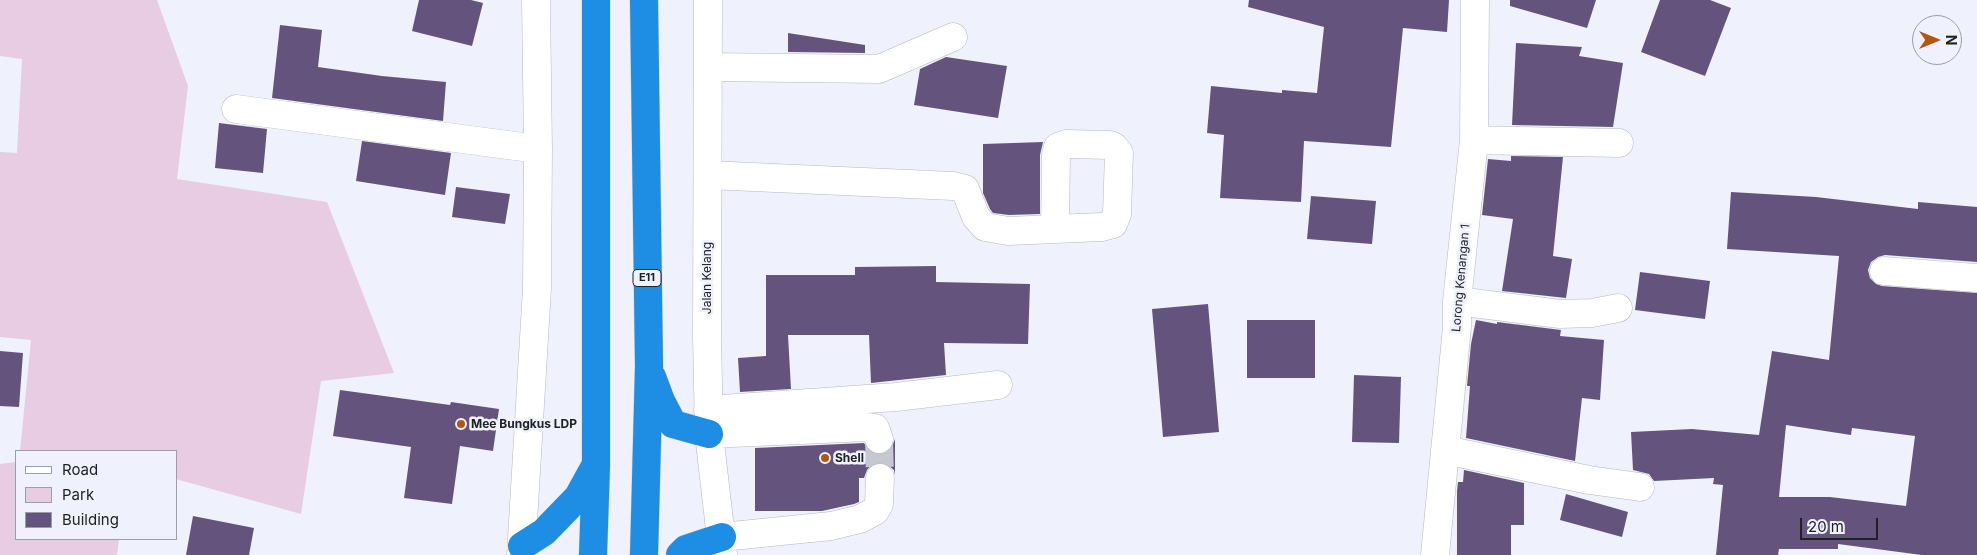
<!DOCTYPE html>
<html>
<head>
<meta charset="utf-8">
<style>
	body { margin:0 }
	#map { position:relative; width:1977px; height:555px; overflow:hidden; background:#eff2fc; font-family:Inter,sans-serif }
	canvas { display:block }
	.legend { position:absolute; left:15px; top:450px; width:162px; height:90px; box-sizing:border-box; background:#eff2fc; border:1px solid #9c9ea6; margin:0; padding:6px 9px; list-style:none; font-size:15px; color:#202125 }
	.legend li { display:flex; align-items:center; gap:10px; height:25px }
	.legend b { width:25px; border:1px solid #9c9ea6 }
	.north { position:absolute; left:1912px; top:15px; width:50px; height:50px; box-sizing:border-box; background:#eff2fc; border:1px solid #9c9ea6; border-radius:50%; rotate:90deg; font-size:14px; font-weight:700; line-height:20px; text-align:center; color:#202125 }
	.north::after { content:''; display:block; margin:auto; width:18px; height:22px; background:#b5560c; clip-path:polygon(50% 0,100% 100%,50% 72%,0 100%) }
	.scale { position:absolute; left:1800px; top:518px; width:78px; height:22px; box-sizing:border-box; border:2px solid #202125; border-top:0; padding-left:6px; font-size:15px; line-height:18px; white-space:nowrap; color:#202125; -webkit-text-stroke:4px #eff2fc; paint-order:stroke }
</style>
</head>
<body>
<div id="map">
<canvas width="1977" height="555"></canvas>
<ul class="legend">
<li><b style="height:6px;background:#fff"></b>Road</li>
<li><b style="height:14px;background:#e7cce4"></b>Park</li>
<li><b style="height:14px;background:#64547d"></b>Building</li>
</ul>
<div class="north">N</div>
<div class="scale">20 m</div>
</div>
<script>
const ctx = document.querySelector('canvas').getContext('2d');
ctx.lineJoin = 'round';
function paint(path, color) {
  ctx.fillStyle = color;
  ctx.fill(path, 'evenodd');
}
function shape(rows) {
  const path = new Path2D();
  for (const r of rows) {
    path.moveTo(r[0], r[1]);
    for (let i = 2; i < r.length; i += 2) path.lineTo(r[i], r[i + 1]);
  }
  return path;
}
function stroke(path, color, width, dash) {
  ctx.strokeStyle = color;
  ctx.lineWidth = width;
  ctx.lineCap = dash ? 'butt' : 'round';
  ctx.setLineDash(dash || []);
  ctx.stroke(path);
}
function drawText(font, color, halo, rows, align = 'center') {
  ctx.font = font + ' Inter,sans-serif';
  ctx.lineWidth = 5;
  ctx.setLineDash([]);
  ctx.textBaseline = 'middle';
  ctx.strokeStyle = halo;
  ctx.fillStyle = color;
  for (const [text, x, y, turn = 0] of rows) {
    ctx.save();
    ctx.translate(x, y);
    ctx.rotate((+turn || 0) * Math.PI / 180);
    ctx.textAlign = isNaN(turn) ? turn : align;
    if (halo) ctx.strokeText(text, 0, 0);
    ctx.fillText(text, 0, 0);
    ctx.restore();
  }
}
paint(shape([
	[0,0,157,0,188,86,177,179,327,202,394,373,321,381,301,514,176,479,176,451,20,451,31,340,0,337,0,152,17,153,22,59,0,56],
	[16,462,16,539,119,539,117,555,0,555,0,464]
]), '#e7cce4');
paint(shape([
	[419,0,471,0,483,3,472,46,412,31],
	[1249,0,1449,0,1447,32,1403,28,1391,147,1304,141,1301,202,1220,198,1224,135,1207,133,1211,86,1282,93,1282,90,1317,93,1324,27,1248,7],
	[1510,0,1596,0,1587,28,1510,6],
	[1660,0,1710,0,1731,8,1705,76,1641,52],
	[280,25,322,30,318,67,382,76,446,82,443,121,272,98],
	[788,33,865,45,865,53,788,52],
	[1516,43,1582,47,1579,56,1623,63,1613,127,1512,125],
	[946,57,1007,66,998,118,914,105,920,69],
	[219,123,267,129,263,173,215,168],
	[362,141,451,153,445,195,356,181],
	[1043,142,1040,155,1040,214,1009,215,993,213,990,209,983,193,983,144],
	[1511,156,1563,157,1553,256,1572,259,1566,298,1502,291,1513,219,1482,215,1488,159,1511,161],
	[456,187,510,194,505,224,452,217],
	[1731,192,1816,197,1918,209,1918,202,1977,207,1977,262,1885,255,1878,257,1871,262,1868,270,1870,278,1876,284,1882,286,1977,293,1977,555,1922,555,1838,544,1838,549,1779,549,1778,555,1716,555,1723,485,1713,484,1714,478,1654,481,1649,474,1633,470,1631,432,1692,429,1759,435,1772,351,1829,360,1839,256,1727,249],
	[1786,425,1851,435,1852,428,1915,436,1906,506,1830,497,1779,497],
	[1311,196,1376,201,1372,244,1307,239],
	[936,266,936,282,1030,284,1028,344,944,343,946,375,871,383,869,335,788,335,791,389,740,392,738,358,766,356,766,275,855,275,855,267],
	[1640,272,1710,281,1705,319,1635,310],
	[1208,304,1219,432,1163,437,1152,309],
	[1247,320,1315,320,1315,378,1247,378],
	[1476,320,1497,324,1497,322,1561,330,1560,336,1604,340,1600,400,1582,398,1575,461,1466,438,1470,386,1467,386,1471,344],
	[0,351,23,353,19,407,0,406],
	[1354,375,1401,377,1399,443,1352,442],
	[340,390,450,405,451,402,499,409,493,451,460,446,452,504,404,498,411,447,333,436],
	[895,439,895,475,894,470,888,465,880,462,872,464,867,470,864,478,859,478,859,502,854,504,822,511,755,511,755,448,864,443,869,451,877,454,885,453,891,449],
	[1464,470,1524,483,1524,525,1511,525,1511,555,1457,555,1457,491,1458,482,1463,482],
	[1566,494,1628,512,1622,537,1560,520],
	[193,516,254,528,249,555,186,555]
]), '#64547d');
stroke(shape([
	[879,439,880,478]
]), '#c6c8d1', 28, [28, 14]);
const minor = shape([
	[708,0,707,335,709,434,723,555],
	[708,67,879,69,953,37],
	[236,109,538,149],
	[1474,140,1619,143],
	[708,175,953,186,965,189,976,217,985,227,1008,231,1102,227,1113,224,1117,214,1119,153,1114,147,1110,145,1066,144,1058,147,1056,155,1055,229],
	[1884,271,1977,278],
	[1457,301,1560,314,1592,313,1618,308],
	[708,410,896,397,998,385],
	[709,434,868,427,875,428,879,439],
	[1445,450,1589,480,1640,487],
	[722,537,831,526,860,519,875,511,879,504,880,478],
	[521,555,537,288,538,149,536,0],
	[1435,555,1457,327,1457,301,1474,140,1475,0]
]);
const highway = shape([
	[644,0,649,366,644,555],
	[652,377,661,401,673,424,709,434],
	[522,546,544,532,578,497,594,468],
	[593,555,596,466,596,0],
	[680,555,686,549,722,537]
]);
stroke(minor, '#b5b7c1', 29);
stroke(highway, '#d2d3d3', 29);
stroke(minor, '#fff', 28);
stroke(highway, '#1d8ee3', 28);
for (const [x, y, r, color] of [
	[461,424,5,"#b5560c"],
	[825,458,5,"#b5560c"]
]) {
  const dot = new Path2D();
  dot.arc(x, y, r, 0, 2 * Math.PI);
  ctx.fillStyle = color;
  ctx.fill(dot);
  stroke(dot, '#eff2fc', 2);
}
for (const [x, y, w] of [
	[647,278,28]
]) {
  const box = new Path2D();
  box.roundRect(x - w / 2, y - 8.5, w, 17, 4);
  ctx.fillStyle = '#eff2fc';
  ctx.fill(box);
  stroke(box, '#202125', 1);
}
drawText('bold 11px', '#202125', null, [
	["E11",647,278]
]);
drawText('12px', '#202125', '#eff2fc', [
	["Jalan Kelang",707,278,-90],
	["Lorong Kenangan 1",1461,278,-85]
]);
drawText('bold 12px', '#202125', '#eff2fc', [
	["Mee Bungkus LDP",471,424],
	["Shell",835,458]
], 'left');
</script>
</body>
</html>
